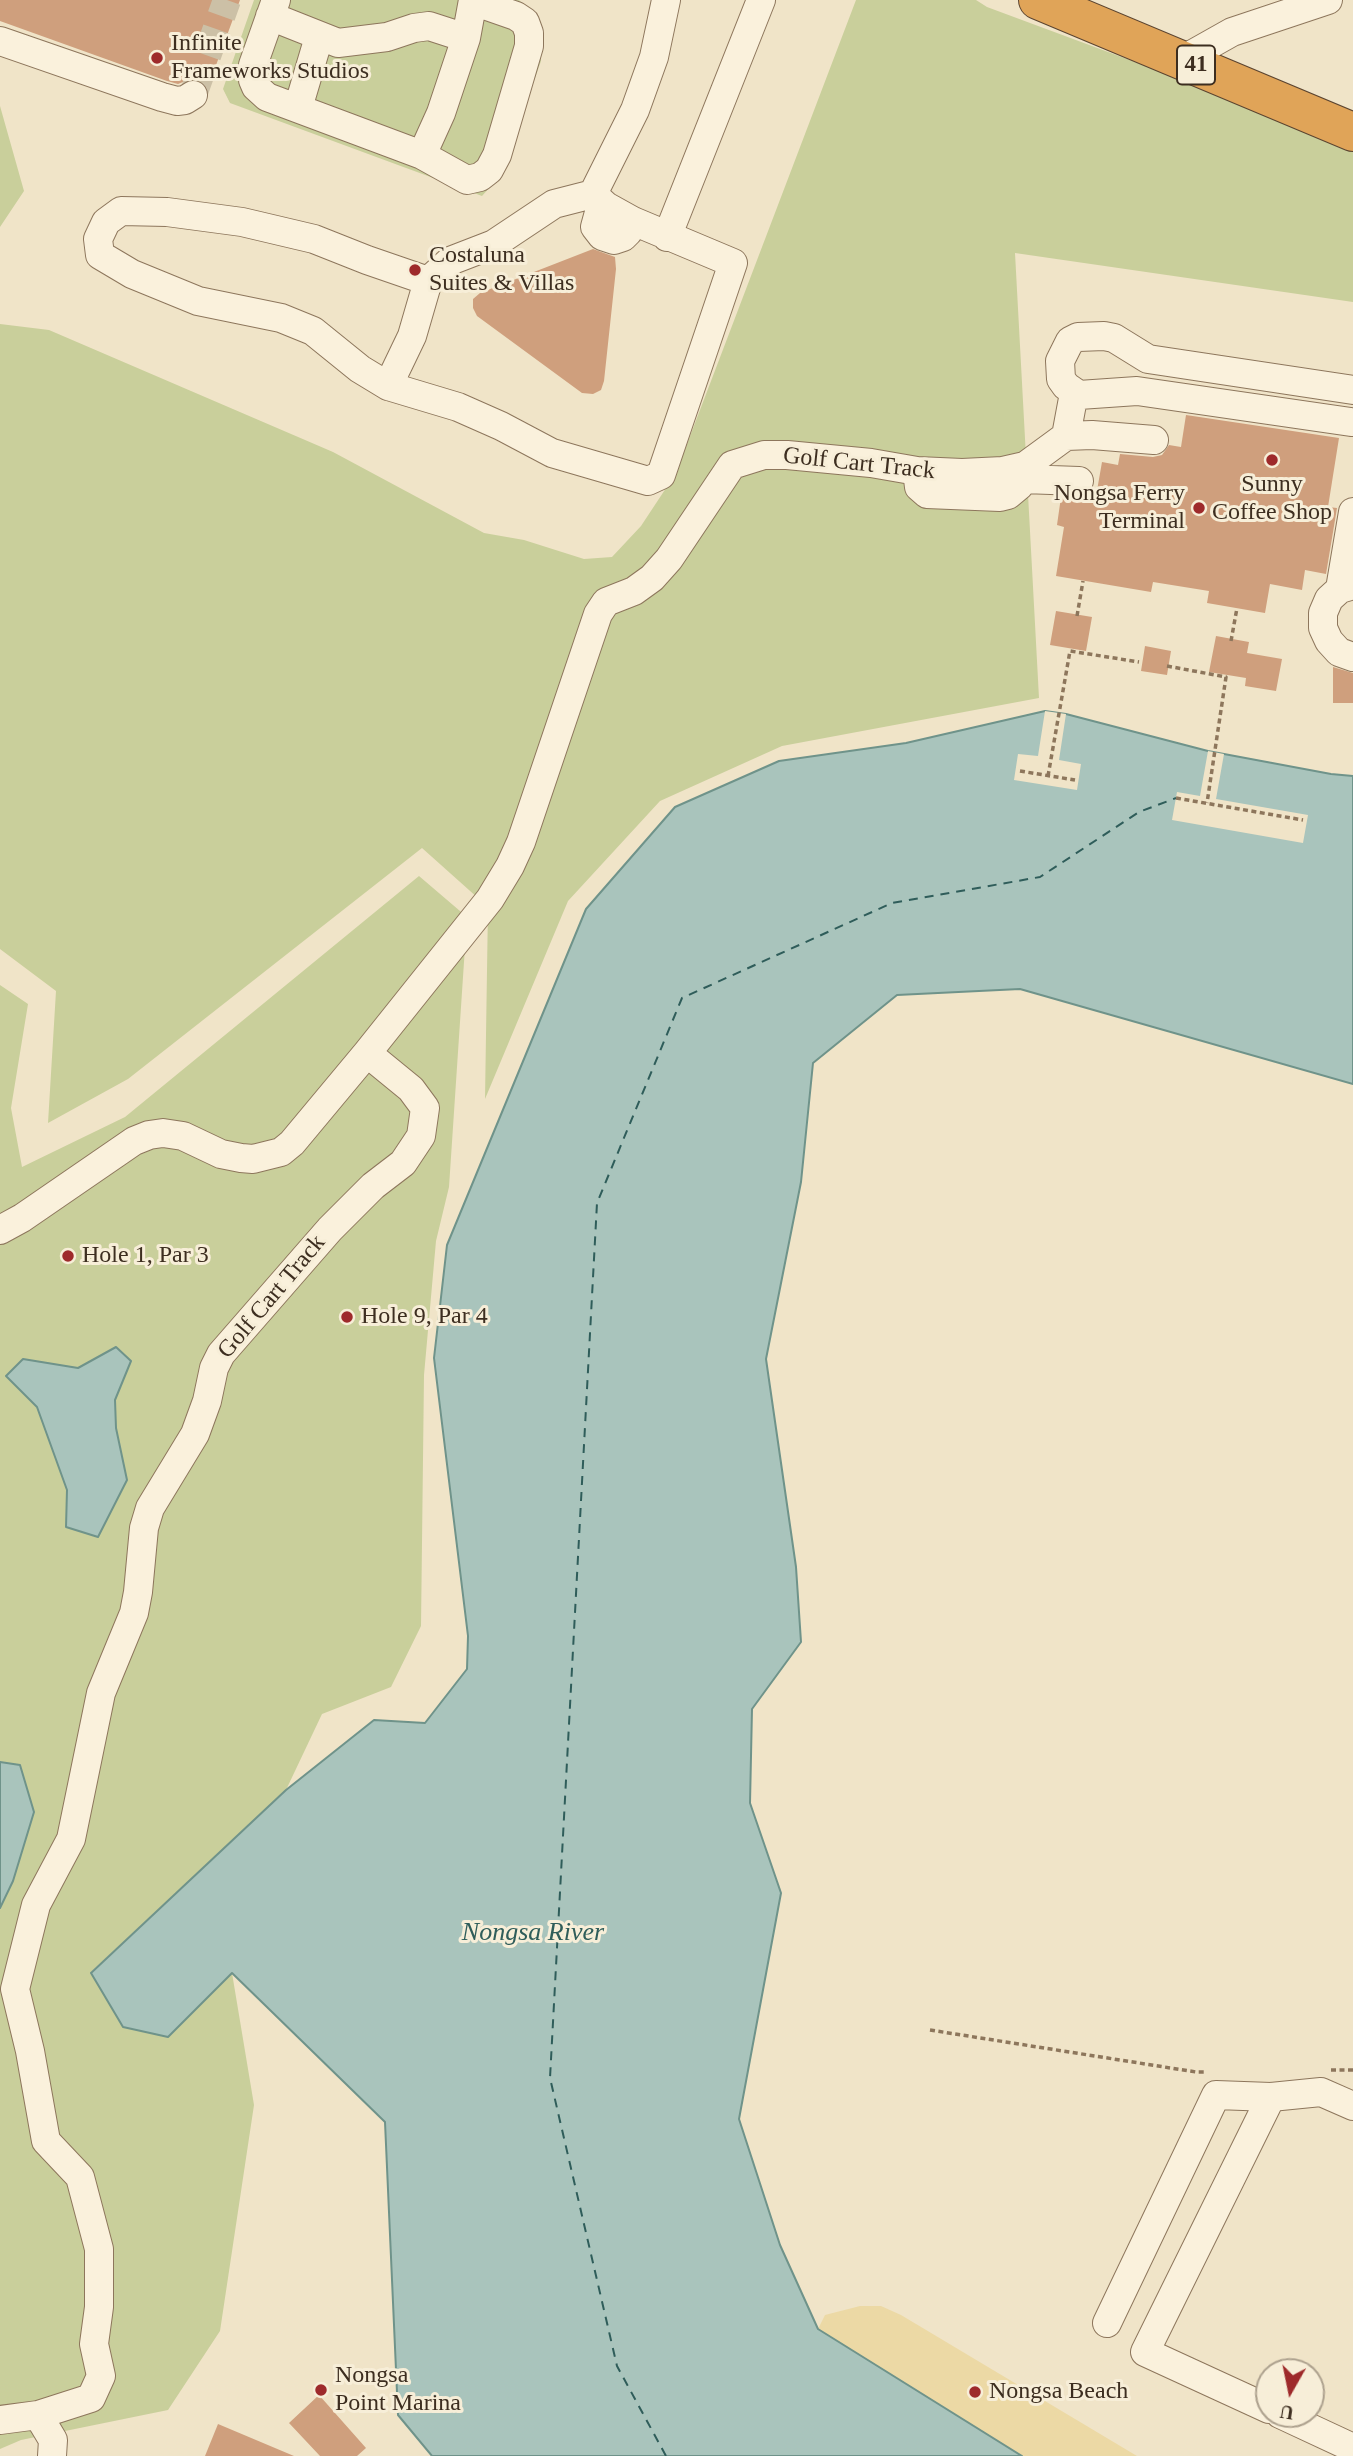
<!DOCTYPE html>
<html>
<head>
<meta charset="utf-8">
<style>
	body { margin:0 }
	#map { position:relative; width:1353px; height:2456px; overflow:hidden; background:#f0e4c8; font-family:Georgia,serif }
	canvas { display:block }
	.north { position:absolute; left:1255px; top:2358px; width:70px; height:70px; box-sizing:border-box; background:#f7eed8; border:2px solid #ada18e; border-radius:50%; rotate:189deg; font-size:19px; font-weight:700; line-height:28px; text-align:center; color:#3d2e20 }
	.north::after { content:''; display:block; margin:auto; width:24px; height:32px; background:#9e2a2b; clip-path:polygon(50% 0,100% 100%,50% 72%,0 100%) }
</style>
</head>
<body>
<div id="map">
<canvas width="1353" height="2456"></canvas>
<div class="north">U</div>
</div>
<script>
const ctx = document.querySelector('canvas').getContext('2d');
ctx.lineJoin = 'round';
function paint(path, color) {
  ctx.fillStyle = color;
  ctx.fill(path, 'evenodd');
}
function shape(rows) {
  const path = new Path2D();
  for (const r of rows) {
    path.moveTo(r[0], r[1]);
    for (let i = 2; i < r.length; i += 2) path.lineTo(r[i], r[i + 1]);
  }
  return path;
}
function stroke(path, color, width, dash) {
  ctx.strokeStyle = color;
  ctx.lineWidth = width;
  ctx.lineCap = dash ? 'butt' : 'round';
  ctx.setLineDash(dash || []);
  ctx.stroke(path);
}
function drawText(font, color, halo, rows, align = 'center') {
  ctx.font = font + ' Georgia,serif';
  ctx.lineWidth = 6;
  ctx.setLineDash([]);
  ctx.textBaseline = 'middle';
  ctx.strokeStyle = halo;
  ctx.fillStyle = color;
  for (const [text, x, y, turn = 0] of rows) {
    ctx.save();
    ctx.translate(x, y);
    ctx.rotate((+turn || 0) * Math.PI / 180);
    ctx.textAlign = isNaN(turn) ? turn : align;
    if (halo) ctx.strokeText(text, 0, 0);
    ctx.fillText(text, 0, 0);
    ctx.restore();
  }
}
paint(shape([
	[254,0,519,0,540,20,541,61,501,175,482,196,230,103,223,89],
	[856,0,976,0,987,7,1353,143,1353,302,1015,253,1039,698,782,746,660,801,568,901,485,1099,488,907,422,848,128,1079,48,1123,56,991,0,949,0,324,49,330,333,452,484,533,524,540,584,559,612,557,641,526,676,473],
	[0,106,24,191,0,227],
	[419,876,467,917,449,1187,436,1241,424,1375,421,1626,391,1687,322,1714,286,1790,91,1972,232,1973,254,2105,220,2331,168,2410,21,2440,0,2449,0,985,28,1004,11,1108,22,1167,125,1117]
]), '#c9cf9b');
paint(shape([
	[860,2306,881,2306,901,2315,1137,2456,1022,2456,818,2329,825,2315]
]), '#ecd9a5');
const water = shape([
	[1045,711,1066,714,1208,751,1331,774,1353,776,1353,1084,1020,989,897,995,813,1063,801,1182,766,1359,796,1567,801,1642,752,1709,750,1803,781,1893,739,2119,780,2245,818,2329,1022,2456,432,2456,398,2415,385,2122,232,1973,168,2037,123,2027,91,1973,286,1790,374,1720,425,1723,467,1669,468,1636,434,1358,447,1245,586,909,675,807,779,761,906,743,1045,711],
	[116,1347,131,1361,115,1400,116,1428,127,1480,98,1537,66,1527,67,1490,37,1407,6,1376,23,1359,78,1368,116,1347],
	[0,1762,20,1765,34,1812,13,1881,0,1908,0,1762]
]);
paint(water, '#a9c4bc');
stroke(water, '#6f938a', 2);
paint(shape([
	[1045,711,1066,714,1059,760,1081,764,1077,790,1014,780,1018,754,1038,756],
	[1208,751,1224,754,1216,799,1308,815,1303,843,1172,820,1177,792,1200,796]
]), '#f0e4c8');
stroke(shape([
	[666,2456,617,2366,550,2078,597,1203,682,998,892,903,1040,877,1139,812,1176,798]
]), '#2f5d5a', 2, [9, 7]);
paint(shape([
	[0,0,240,0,208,87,201,81,193,78,178,84,167,81,0,21],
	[593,249,615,257,616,269,604,381,601,390,593,394,582,393,477,316,473,308,473,299,480,293],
	[1186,415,1339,438,1328,507,1337,508,1326,574,1305,570,1302,590,1270,584,1265,613,1207,603,1209,591,1153,582,1151,592,1056,576,1064,527,1057,525,1061,497,1095,502,1102,462,1118,465,1120,454,1153,457,1162,455,1169,445,1181,447],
	[1056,611,1092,617,1086,651,1050,645],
	[1216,636,1249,642,1247,653,1282,659,1276,691,1245,686,1246,678,1209,672],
	[1145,646,1171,651,1167,675,1141,671],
	[1333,667,1353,673,1353,703,1333,703],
	[319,2395,366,2448,357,2456,320,2456,289,2423],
	[218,2424,294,2456,205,2456]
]), '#cf9f7d');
stroke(shape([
	[193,95,227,0]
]), '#ccc0a6', 28, [28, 14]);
const minor = shape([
	[276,0,253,65,253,80,256,87,267,97,422,155,441,113,466,38,473,0],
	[270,16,338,43,387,37,414,28,429,26,466,38],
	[0,41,162,97,177,101,185,100,193,95],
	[1184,59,1232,32,1328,0],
	[298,108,319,37],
	[422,155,467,180,480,177,489,170,497,155,529,46,529,33,525,22,516,16,473,1],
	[593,194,606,206,633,221,733,263,661,475,648,481,552,453,501,426,458,407,388,386,360,369,313,331,281,318,198,301,132,274,100,255,98,239,106,222,121,211,167,212,242,222,314,239,367,260,428,281,450,261,494,244,554,204,593,194,635,110,654,57,666,0],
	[606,206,598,216,595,227,602,236,614,240,623,237,628,232,633,221],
	[667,237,761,0],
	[388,386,412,336,428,281],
	[1351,422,1137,391,1079,395,1066,386,1061,379,1060,361,1070,341,1078,337,1104,336,1114,338,1148,359,1353,390],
	[1066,436,1092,435,1154,440],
	[917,471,919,487,927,494,1000,497,1008,495,1020,485,1025,466],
	[1023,479,1079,481],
	[1353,585,1340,589,1329,599,1323,613,1323,628,1329,641,1339,652,1353,657],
	[1340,589,1353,512],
	[367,1053,490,899,510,866,521,842,598,614,606,602,634,591,652,578,669,559,732,465,764,455,787,455,871,463,917,471,962,473,1003,471,1025,466,1066,436,1074,393],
	[0,1230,22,1218,134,1141,149,1135,163,1133,183,1136,221,1154,241,1158,253,1159,281,1152,292,1143,367,1053,411,1089,425,1108,421,1136,403,1163,373,1186,330,1229,221,1354,214,1368,207,1401,195,1434,150,1508,144,1528,138,1592,134,1613,101,1693,71,1839,36,1905,15,1989,30,2051,46,2141,80,2177,99,2249,99,2307,94,2344,101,2376,91,2398,38,2415],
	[1107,2323,1216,2095,1271,2097,1321,2092,1353,2106],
	[1269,2409,1145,2352,1271,2097],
	[1280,2414,1353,2448],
	[0,2420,38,2415,53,2440,52,2456]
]);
const highway = shape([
	[1038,0,1353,132]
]);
stroke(minor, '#8d765c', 30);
stroke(highway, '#5b4430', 40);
stroke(shape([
	[1077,616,1083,581],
	[1231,641,1237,608],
	[1167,666,1226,677,1207,803],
	[1020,771,1075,780],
	[1048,776,1070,651,1139,662],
	[1176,798,1303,820],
	[930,2030,1196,2072,1207,2072],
	[1331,2070,1353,2070]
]), '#8d765c', 3.5, [5, 3.5]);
stroke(minor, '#faf1dc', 28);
stroke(highway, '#e0a458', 38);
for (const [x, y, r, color] of [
	[157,58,7,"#9e2a2b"],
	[415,270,7,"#9e2a2b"],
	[1272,460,7,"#9e2a2b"],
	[1199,508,7,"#9e2a2b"],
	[68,1256,7,"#9e2a2b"],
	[347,1317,7,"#9e2a2b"],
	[321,2390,7,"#9e2a2b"],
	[975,2392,7,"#9e2a2b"]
]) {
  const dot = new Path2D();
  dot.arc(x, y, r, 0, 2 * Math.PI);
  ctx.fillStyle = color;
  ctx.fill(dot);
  stroke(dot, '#f7eed8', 2.5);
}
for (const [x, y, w] of [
	[1196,65,38]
]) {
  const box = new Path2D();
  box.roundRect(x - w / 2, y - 19.5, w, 39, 5);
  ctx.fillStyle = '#f7eed8';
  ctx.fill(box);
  stroke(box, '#3d2e20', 2);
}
drawText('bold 23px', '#3d2e20', null, [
	["41",1196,65]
]);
drawText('24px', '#3d2e20', '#f7eed8', [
	["Infinite",171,44],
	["Frameworks Studios",171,72],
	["Costaluna",429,256],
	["Suites & Villas",429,284],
	["Sunny",1272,485,"center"],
	["Coffee Shop",1272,513,"center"],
	["Nongsa Ferry",1185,494,"right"],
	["Terminal",1185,522,"right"],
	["Hole 1, Par 3",82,1256],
	["Hole 9, Par 4",361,1317],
	["Nongsa",335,2376],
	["Point Marina",335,2404],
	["Nongsa Beach",989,2392]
], 'left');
drawText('24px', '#3d2e20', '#f7eed8', [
	["Golf Cart Track",859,464,6],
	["Golf Cart Track",272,1297,-50]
]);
drawText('italic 26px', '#2f5d5a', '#f7eed8', [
	["Nongsa River",533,1933]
]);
</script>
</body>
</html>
